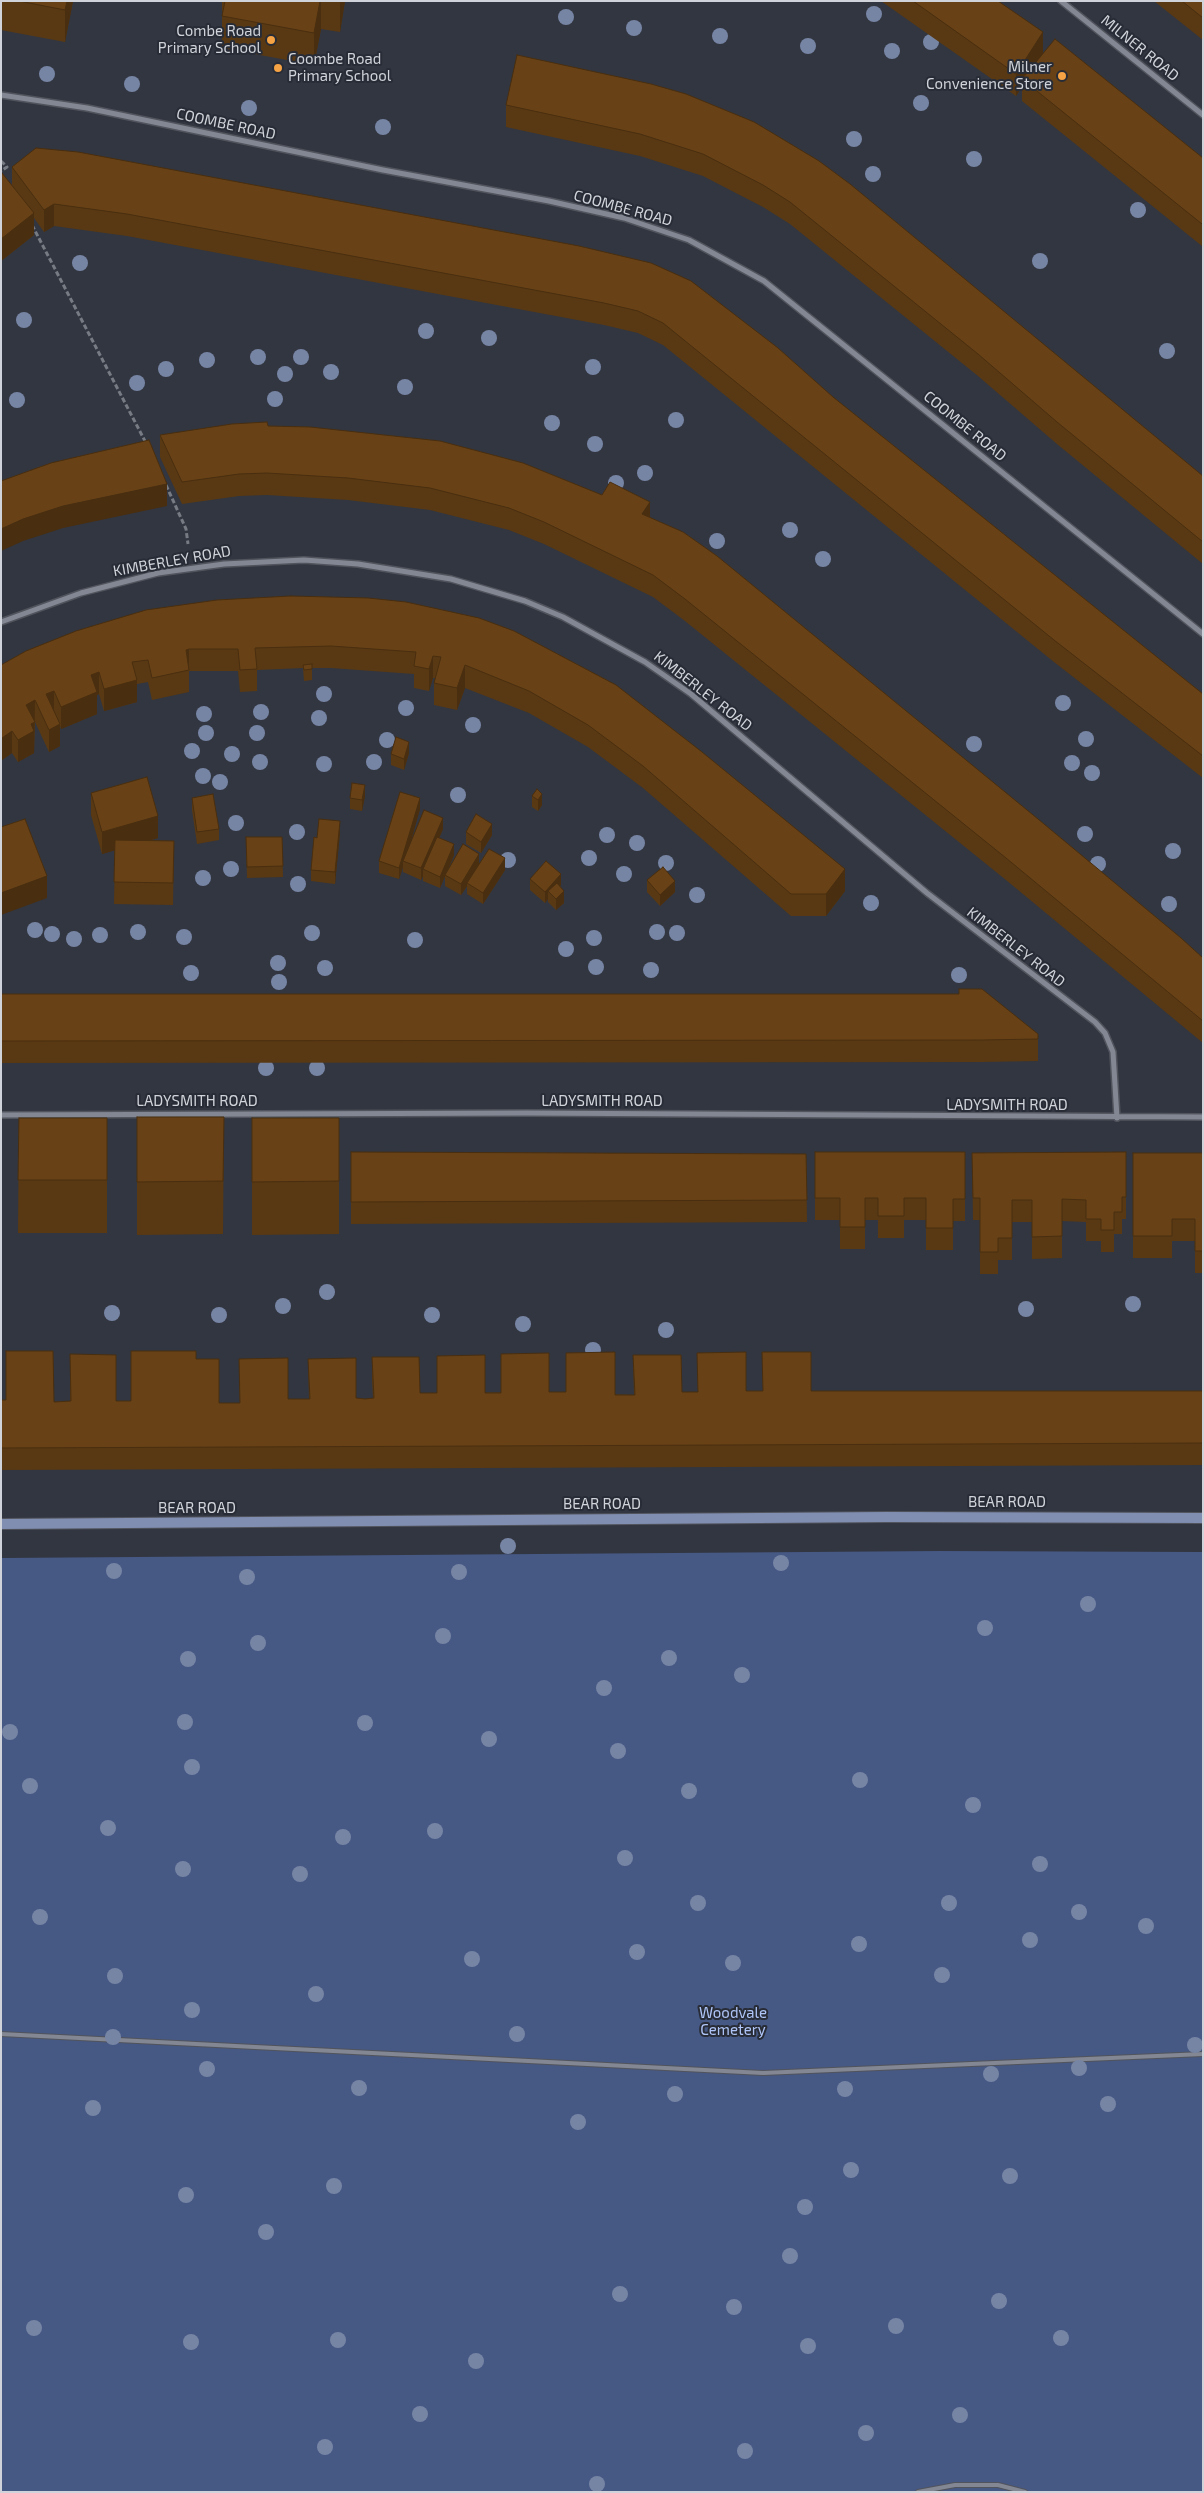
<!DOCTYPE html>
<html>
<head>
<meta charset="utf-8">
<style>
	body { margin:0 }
	#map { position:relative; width:1204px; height:2493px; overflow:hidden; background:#323640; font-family:"Exo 2",sans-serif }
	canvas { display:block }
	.frame { position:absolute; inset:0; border:2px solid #d0d3d9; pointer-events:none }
</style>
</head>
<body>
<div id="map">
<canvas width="1204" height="2493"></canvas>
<div class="frame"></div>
</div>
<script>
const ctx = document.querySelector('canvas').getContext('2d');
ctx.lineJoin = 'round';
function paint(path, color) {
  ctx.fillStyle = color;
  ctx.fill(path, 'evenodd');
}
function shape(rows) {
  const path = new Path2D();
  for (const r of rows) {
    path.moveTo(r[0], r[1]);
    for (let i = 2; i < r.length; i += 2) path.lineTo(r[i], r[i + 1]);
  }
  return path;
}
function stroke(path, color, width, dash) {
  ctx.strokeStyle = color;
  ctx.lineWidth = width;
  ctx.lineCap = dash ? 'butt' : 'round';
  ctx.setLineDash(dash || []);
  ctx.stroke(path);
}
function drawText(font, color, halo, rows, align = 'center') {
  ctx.font = font + ' "Exo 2",sans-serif';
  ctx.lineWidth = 4;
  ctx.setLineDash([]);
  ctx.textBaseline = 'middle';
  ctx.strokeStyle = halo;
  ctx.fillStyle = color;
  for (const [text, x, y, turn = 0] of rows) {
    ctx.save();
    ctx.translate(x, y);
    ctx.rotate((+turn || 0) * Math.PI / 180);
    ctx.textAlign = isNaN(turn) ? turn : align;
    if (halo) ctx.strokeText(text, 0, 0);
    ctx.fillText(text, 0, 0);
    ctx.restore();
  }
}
paint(shape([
	[940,1551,1203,1552,1203,2492,1,2492,1,1558]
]), '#465884');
const lane = shape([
	[1,2034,763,2073,1203,2054],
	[918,2492,955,2485,998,2485,1025,2492]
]);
const street = shape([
	[1061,1,1203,115],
	[1,95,87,108,383,170,549,201,624,218,689,240,764,281,1203,634],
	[1,622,81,593,158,573,224,564,304,560,358,564,451,579,525,601,563,617,645,662,691,694,927,893,1095,1022,1105,1033,1113,1052,1117,1118],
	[1,1115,527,1113,1203,1117]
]);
const secondary = shape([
	[1,1524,887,1517,1203,1518]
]);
stroke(lane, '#51545c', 6);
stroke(street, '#51545c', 8);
stroke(secondary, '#51545c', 12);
stroke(shape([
	[1,161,7,167,1,171],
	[32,225,146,443],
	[166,485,186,529,188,544]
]), '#777b83', 3, [5, 2.5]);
stroke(lane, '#828793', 4);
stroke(street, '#828793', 5);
stroke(secondary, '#808eb2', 10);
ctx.fillStyle = '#7785a5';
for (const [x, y] of [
	[874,14],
	[566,17],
	[634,28],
	[720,36],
	[931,42],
	[808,46],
	[892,51],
	[47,74],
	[132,84],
	[921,103],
	[249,108],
	[383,127],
	[854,139],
	[974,159],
	[873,174],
	[1138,210],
	[1040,261],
	[80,263],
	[24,320],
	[426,331],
	[489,338],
	[1167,351],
	[258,357],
	[301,357],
	[207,360],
	[593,367],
	[166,369],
	[331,372],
	[285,374],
	[137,383],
	[405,387],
	[275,399],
	[17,400],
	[676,420],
	[552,423],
	[595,444],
	[645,473],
	[616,483],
	[790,530],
	[717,541],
	[823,559],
	[324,694],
	[1063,703],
	[406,708],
	[261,712],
	[204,714],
	[319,718],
	[473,725],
	[206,733],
	[257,733],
	[1086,739],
	[387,740],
	[974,744],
	[192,751],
	[232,754],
	[260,762],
	[374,762],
	[1072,763],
	[324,764],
	[1092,773],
	[203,776],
	[220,782],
	[458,795],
	[236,823],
	[297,832],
	[1085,834],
	[607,835],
	[637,843],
	[1173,851],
	[589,858],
	[508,860],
	[666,863],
	[1098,864],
	[231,869],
	[624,874],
	[203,878],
	[298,884],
	[697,895],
	[871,903],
	[1169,904],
	[35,930],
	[138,932],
	[657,932],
	[312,933],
	[677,933],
	[52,934],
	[100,935],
	[184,937],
	[594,938],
	[74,939],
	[415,940],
	[566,949],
	[278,963],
	[596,967],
	[325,968],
	[651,970],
	[191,973],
	[959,975],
	[279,982],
	[266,1068],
	[317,1068],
	[327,1292],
	[1133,1304],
	[283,1306],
	[1026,1309],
	[112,1313],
	[219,1315],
	[432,1315],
	[523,1324],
	[666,1330],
	[593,1350],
	[508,1546],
	[781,1563],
	[114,1571],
	[459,1572],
	[247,1577],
	[1088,1604],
	[985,1628],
	[443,1636],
	[258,1643],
	[669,1658],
	[188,1659],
	[742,1675],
	[604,1688],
	[185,1722],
	[365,1723],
	[10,1732],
	[489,1739],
	[618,1751],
	[192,1767],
	[860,1780],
	[30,1786],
	[689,1791],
	[973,1805],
	[108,1828],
	[435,1831],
	[343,1837],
	[625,1858],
	[1040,1864],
	[183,1869],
	[300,1874],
	[698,1903],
	[949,1903],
	[1079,1912],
	[40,1917],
	[1146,1926],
	[1030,1940],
	[859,1944],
	[637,1952],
	[472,1959],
	[733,1963],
	[942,1975],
	[115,1976],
	[316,1994],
	[192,2010],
	[517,2034],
	[113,2037],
	[1195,2045],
	[1079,2068],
	[207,2069],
	[991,2074],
	[359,2088],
	[845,2089],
	[675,2094],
	[1108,2104],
	[93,2108],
	[578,2122],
	[851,2170],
	[1010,2176],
	[334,2186],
	[186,2195],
	[805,2207],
	[266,2232],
	[790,2256],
	[620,2294],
	[999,2301],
	[734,2307],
	[896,2326],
	[34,2328],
	[1061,2338],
	[338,2340],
	[191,2342],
	[808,2346],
	[476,2361],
	[420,2414],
	[960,2415],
	[866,2433],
	[325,2447],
	[745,2451],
	[597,2484]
]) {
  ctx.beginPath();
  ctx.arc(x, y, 8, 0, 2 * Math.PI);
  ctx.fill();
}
paint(shape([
	[1,1,73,1,65,42,1,30],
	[222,1,345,1,340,32,321,29,314,65,222,48,222,16,223,11,222,11],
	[881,1,998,1,1043,53,1203,158,1203,246,1202,246,1022,101,1022,87,1016,96],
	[1154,1,1203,1,1203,40],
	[651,84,1203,476,1203,564,1057,444,978,376,790,224,763,207,703,176,640,156,506,127,506,105],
	[12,167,579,246,833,397,1203,694,1203,778,1054,662,663,345,638,333,604,325,127,236,54,226,44,232,34,218,34,235,1,261,1,173,12,186],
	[268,426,650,517,1203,958,1203,1043,1006,880,685,621,653,597,544,544,509,530,430,510,348,500,267,495,239,496,182,504,160,457,160,435],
	[406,602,845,891,826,916,791,916,643,788,588,747,529,713,465,688,457,710,434,705,434,683,436,678,433,678,429,691,414,688,414,674,331,668,312,668,312,680,304,681,303,668,257,670,257,691,240,692,238,671,189,671,189,692,152,700,148,682,137,684,137,702,104,711,99,694,97,695,97,714,61,729,60,726,60,746,49,752,35,722,34,753,18,762,12,753,2,760,1,759,1,665],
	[409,753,404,770,391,765,391,754],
	[537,789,542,805,538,811,532,807,532,796],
	[91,793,158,838,148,841,174,841,173,905,114,904,115,850,102,854,91,815],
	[365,796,362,811,350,809,350,798],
	[192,798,219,829,219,840,197,844,192,810],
	[420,809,409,847,443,829,439,838,454,855,446,874,479,863,505,870,483,904,467,894,467,886,461,895,445,886,445,876,440,888,423,881,423,876,421,880,403,872,403,867,399,879,379,873,379,861],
	[340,832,335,884,311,881,311,870,317,838],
	[466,832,492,835,481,853,466,844],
	[246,837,282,837,283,877,247,878],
	[530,879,561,885,559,886,564,903,556,910,548,902,548,899,545,903,530,890],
	[647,880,675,892,660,906,647,892],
	[1,994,1038,1034,1038,1061,982,1062,1,1063],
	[137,1117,224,1117,223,1234,137,1235],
	[19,1118,107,1118,107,1233,18,1233],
	[252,1118,339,1118,339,1234,252,1235],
	[351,1152,806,1154,807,1222,351,1224],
	[815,1152,965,1152,965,1221,953,1221,953,1250,926,1250,926,1220,904,1220,904,1238,878,1238,878,1220,865,1220,865,1249,840,1249,840,1220,815,1220],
	[1126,1152,1126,1219,1122,1219,1122,1234,1114,1234,1114,1252,1101,1252,1101,1241,1086,1241,1086,1222,1062,1221,1062,1258,1032,1259,1032,1222,1012,1222,1012,1260,998,1260,998,1274,980,1274,980,1220,973,1220,972,1153],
	[1133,1153,1203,1153,1203,1273,1195,1273,1195,1241,1172,1241,1172,1258,1133,1258],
	[70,1354,116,1401,131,1401,196,1359,219,1403,240,1403,239,1359,288,1399,309,1399,308,1359,356,1398,365,1399,373,1398,372,1379,372,1357,420,1393,549,1392,634,1395,633,1355,682,1392,1203,1391,1203,1465,1,1470,1,1400,54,1402,70,1401]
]), '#593913');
paint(shape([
	[67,1,73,1,65,42,65,10],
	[320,1,321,1,321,29,314,65,314,33],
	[340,1,345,1,340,32],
	[1043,32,1043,54,1022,79,1022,87,1016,96,1016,74],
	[54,204,54,226,44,232,44,210],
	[34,213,34,235,1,261,1,239],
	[1202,224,1203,224,1203,246,1202,246],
	[167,484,167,506,63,528,23,541,1,551,1,529,23,519,63,506],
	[650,502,650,524,642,514],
	[189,649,189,670,186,650],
	[433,656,433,678,429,691,429,669],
	[465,665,465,688,457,710,457,688],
	[99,672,99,694,97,695,97,714,61,729,61,707,91,675],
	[137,680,137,702,104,711,104,689],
	[54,691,54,713,46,694],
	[35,700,34,753,18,762,18,740,26,705],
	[60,724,60,746,49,752,49,730],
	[12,731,12,753,2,760,2,738],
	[409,742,409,753,404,770,404,759],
	[365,785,365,796,362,811,362,800],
	[542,794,542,805,538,811,538,800],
	[420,798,420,809,405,862,403,861,403,867,399,879,399,868],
	[158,816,158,838,102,854,102,832],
	[443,818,443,829,425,870,423,869,423,876,421,880,421,868],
	[340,821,340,832,335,884,335,872],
	[492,824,492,835,481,853,481,842],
	[454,844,454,855,440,888,440,877],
	[479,854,479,865,467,883,467,886,461,895,461,884],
	[505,858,505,870,483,904,483,893],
	[845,869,845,891,826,916,826,894],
	[561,874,561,885,552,895,548,891,548,899,545,903,545,892],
	[47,876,47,898,1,915,1,893],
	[675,881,675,892,660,906,660,895],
	[564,891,564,903,556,910,556,899]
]), '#492e0f');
const building = shape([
	[19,1,67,1,65,10,19,1],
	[225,1,320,1,314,33,222,16,225,1],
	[913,1,998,1,1043,32,1016,74,913,1],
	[1182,1,1203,1,1203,18,1182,1],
	[1055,39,1203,158,1203,224,1202,224,1022,79,1055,39],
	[517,55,651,84,686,94,754,122,819,161,850,184,1203,476,1203,542,1057,422,978,354,790,202,763,185,703,154,640,134,506,105,517,55],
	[36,148,78,152,579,246,651,263,691,281,778,348,833,397,1203,694,1203,756,1054,640,663,323,638,311,604,303,127,214,54,204,44,210,12,167,36,148],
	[1,173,2,173,34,213,1,239,1,173],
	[267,422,268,426,310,427,440,441,523,463,602,495,610,482,650,502,642,514,683,532,717,556,1038,819,1181,938,1203,958,1203,1021,1006,858,685,599,653,575,544,522,509,508,430,488,348,478,267,473,239,474,182,482,160,435,232,424,267,422],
	[149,440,167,484,63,506,23,519,1,529,1,481,51,463,149,440],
	[291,596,368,598,406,602,479,618,514,631,616,685,702,752,845,869,826,894,791,894,643,766,588,725,529,691,465,665,457,688,434,683,441,657,433,656,429,669,414,666,416,652,331,646,255,648,257,669,240,670,238,649,189,649,186,650,189,670,152,678,148,660,132,662,137,680,104,689,99,672,91,675,97,692,61,707,54,691,46,694,60,724,49,730,35,700,26,705,35,722,31,724,34,731,18,740,12,731,2,738,1,737,1,665,26,651,76,631,146,610,217,600,291,596],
	[312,664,312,669,304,670,303,665,312,664],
	[396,737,409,742,404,759,391,754,396,737],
	[147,777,158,816,102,832,91,793,147,777],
	[352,783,365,785,362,800,350,798,352,783],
	[537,789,542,794,538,800,532,796,537,789],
	[400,792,420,798,399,868,379,861,400,792],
	[213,794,219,829,197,832,192,798,213,794],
	[424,810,443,818,421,868,403,861,424,810],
	[476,814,492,824,481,842,466,832,476,814],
	[25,819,47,876,1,893,1,827,25,819],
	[319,819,340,821,335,872,311,870,314,837,317,838,319,819],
	[246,837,282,837,283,866,247,867,246,837],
	[437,837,454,844,440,877,423,869,437,837],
	[115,840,174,841,173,883,114,882,115,840],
	[463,844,479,854,461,884,445,875,463,844],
	[489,849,505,858,483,893,467,883,489,849],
	[546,861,561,874,545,892,530,879,546,861],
	[663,867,675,881,660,895,647,880,663,867],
	[557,883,564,891,556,899,548,891,557,883],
	[959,989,982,989,1038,1034,1038,1039,982,1040,1,1041,1,994,959,994,959,989],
	[137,1117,224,1117,223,1181,137,1182,137,1117],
	[19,1118,107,1118,107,1180,18,1180,19,1118],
	[252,1118,339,1118,339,1181,252,1182,252,1118],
	[351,1152,806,1154,807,1200,351,1202,351,1152],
	[815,1152,965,1152,965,1199,953,1199,953,1228,926,1228,926,1198,904,1198,904,1216,878,1216,878,1198,865,1198,865,1227,840,1227,840,1198,815,1198,815,1152],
	[1126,1152,1126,1197,1122,1197,1122,1212,1114,1212,1114,1230,1101,1230,1101,1219,1086,1219,1086,1200,1062,1199,1062,1236,1032,1237,1032,1200,1012,1200,1012,1238,998,1238,998,1252,980,1252,980,1198,973,1198,972,1153,1126,1152],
	[1133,1153,1203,1153,1203,1251,1195,1251,1195,1219,1172,1219,1172,1236,1133,1236,1133,1153],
	[6,1351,53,1351,54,1402,71,1401,70,1354,116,1355,116,1401,131,1401,131,1351,196,1351,196,1359,219,1359,219,1403,240,1403,239,1359,288,1358,288,1399,310,1399,308,1359,356,1358,356,1398,365,1399,374,1398,372,1357,419,1357,420,1393,437,1393,437,1356,485,1355,485,1393,501,1393,501,1354,549,1353,549,1392,566,1392,566,1353,615,1352,615,1395,635,1395,633,1355,681,1355,682,1392,698,1392,697,1353,746,1352,746,1391,763,1391,762,1352,811,1352,811,1391,1203,1391,1203,1443,1,1448,1,1400,6,1400,6,1351]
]);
paint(building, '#684216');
stroke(building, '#492e0f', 1);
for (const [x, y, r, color] of [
	[271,40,5,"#f5a345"],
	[278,68,5,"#f5a345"],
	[1062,76,5,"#f5a345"]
]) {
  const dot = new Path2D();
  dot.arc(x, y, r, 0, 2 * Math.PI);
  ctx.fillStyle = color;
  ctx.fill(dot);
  stroke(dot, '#282c36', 2);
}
drawText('15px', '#d0d3d9', '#282c36', [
	["Combe Road",261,31],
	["Primary School",261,48],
	["Coombe Road",288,59,"left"],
	["Primary School",288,76,"left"],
	["Milner",1052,67],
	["Convenience Store",1052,84]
], 'right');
drawText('15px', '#d0d3d9', '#282c36', [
	["MILNER ROAD",1140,48,39],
	["COOMBE ROAD",226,124,12],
	["COOMBE ROAD",623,208,15],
	["COOMBE ROAD",965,426,39],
	["KIMBERLEY ROAD",172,561,-10],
	["KIMBERLEY ROAD",703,691,38],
	["KIMBERLEY ROAD",1016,947,38],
	["LADYSMITH ROAD",197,1101],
	["LADYSMITH ROAD",602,1101],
	["LADYSMITH ROAD",1007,1105],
	["BEAR ROAD",1007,1502],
	["BEAR ROAD",602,1504],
	["BEAR ROAD",197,1508]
]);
drawText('15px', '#afc5f8', '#282c36', [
	["Woodvale",733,2013],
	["Cemetery",733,2030]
]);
</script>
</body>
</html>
